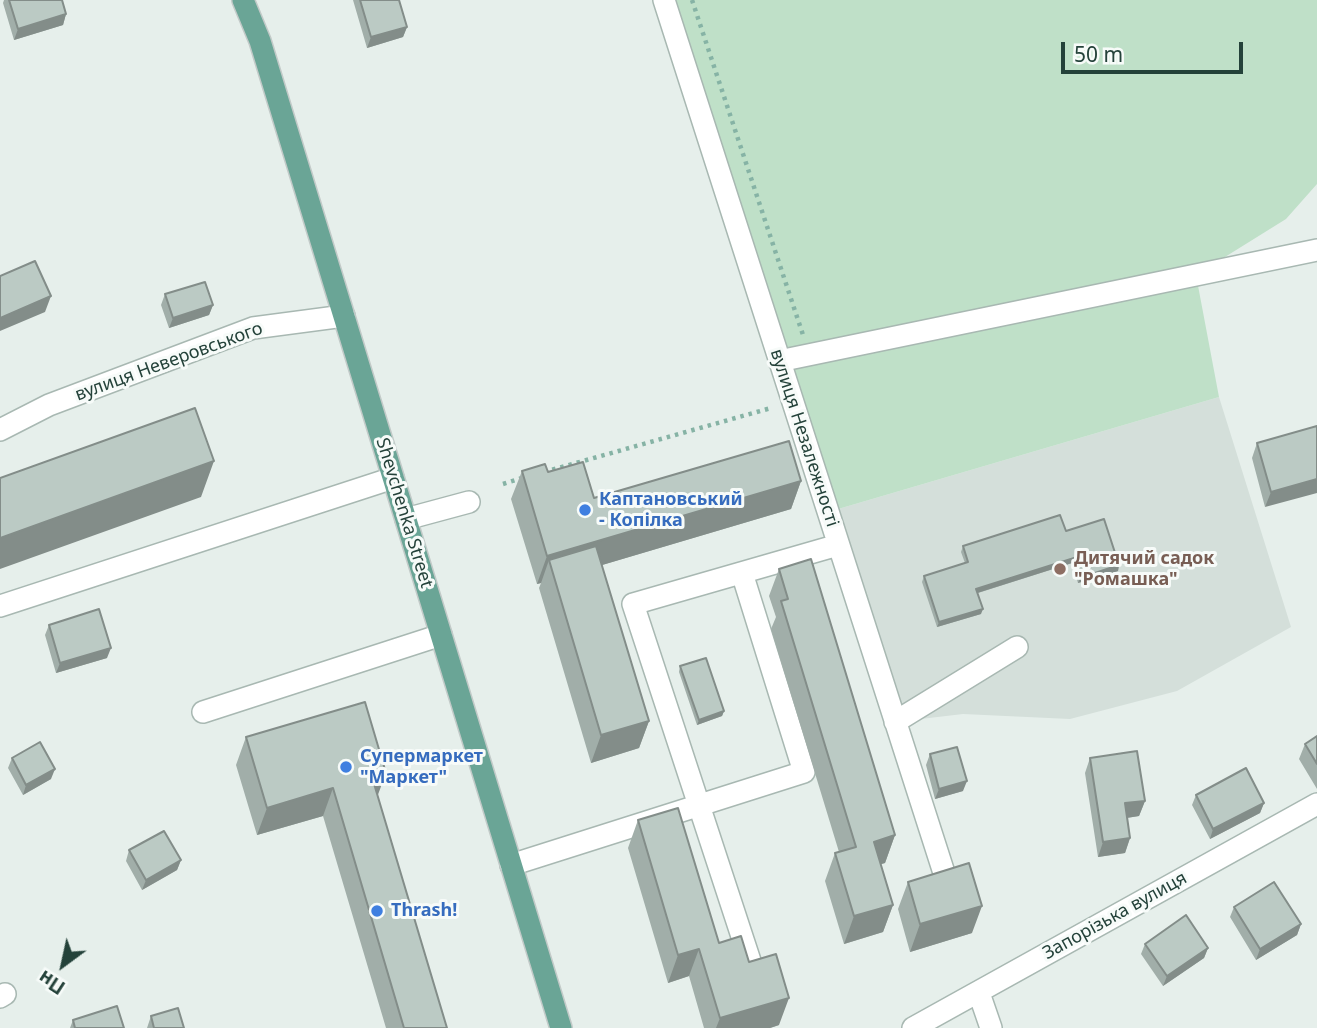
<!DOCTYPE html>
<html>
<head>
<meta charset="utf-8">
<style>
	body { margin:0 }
	#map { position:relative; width:1317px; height:1028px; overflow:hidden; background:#e6efeb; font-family:"Noto Sans",sans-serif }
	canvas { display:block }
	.north { position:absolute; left:28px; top:930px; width:70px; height:70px; -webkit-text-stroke:5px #f7fbf9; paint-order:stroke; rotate:213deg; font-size:19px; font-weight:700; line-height:28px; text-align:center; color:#24423a }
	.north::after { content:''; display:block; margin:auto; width:24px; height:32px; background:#24423a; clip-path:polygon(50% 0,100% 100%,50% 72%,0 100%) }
	.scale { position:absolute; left:1061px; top:42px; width:182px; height:32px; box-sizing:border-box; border:4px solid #24423a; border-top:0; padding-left:9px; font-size:21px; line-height:24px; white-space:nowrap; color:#24423a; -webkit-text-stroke:5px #f7fbf9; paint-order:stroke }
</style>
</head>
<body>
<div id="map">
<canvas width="1317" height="1028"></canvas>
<div class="north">Пн</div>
<div class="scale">50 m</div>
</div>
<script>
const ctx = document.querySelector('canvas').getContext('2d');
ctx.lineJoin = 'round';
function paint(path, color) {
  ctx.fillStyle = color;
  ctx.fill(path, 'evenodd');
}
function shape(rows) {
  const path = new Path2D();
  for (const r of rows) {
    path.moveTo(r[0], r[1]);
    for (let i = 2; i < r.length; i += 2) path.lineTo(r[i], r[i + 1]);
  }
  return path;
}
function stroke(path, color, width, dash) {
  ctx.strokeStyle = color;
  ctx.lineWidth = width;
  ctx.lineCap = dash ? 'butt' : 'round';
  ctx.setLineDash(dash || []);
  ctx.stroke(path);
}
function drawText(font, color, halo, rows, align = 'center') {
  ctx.font = font + ' "Noto Sans",sans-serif';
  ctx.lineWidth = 6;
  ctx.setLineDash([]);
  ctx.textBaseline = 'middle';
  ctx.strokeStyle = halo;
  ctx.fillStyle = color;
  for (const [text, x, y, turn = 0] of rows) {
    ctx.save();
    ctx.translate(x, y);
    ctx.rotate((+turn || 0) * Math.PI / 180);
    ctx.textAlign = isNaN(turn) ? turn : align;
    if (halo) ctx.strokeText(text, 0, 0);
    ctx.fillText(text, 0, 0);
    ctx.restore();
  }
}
paint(shape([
	[1219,397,1291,627,1177,691,1070,719,963,714,895,722,828,512]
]), '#d4dfda');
paint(shape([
	[664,0,1317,0,1317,184,1286,219,1196,275,1219,397,828,512]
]), '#bfe0c8');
const minor = shape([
	[664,0,945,876],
	[779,361,1317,250],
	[0,430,49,405,253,328,344,316],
	[406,519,469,502],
	[0,606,393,478],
	[203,712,441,635],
	[895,722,1017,647],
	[511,865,804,772,742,573],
	[752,967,633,604,838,545],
	[979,993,991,1028],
	[0,997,5,994],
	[913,1028,1317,804]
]);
const major = shape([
	[243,0,260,41,561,1028]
]);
stroke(minor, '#a8b8b2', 24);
stroke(major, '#c2cac8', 24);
stroke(shape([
	[692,0,803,335],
	[544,472,771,408],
	[503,484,522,478]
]), '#86b3a5', 4.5, [3.5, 5]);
stroke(minor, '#fff', 21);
stroke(major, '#6aa596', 21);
paint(shape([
	[4,0,62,0,66,14,63,25,14,40,3,3],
	[353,0,399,0,407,27,403,37,367,48],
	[165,294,213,305,209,315,169,328,161,305],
	[1317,426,1265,507,1252,458,1257,443],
	[522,471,548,472,594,498,801,481,791,509,602,565,649,721,639,748,591,763,539,588,541,583,537,584,511,499],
	[1066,531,1119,565,1118,571,1078,583,1072,563,978,593,981,614,937,627,922,582,924,576,965,563,961,552,963,546],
	[779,569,895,835,885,863,881,864,893,905,883,932,844,944,825,881,835,853,839,852,771,629,776,617,769,596],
	[49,625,107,658,56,673,45,635],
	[680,666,724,711,722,716,697,725,679,672],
	[1317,736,1317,789,1299,759,1305,744],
	[246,737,377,796,447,1028,386,1028,323,816,257,835,236,765],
	[930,754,963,791,935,799,926,765],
	[12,758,51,779,23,795,8,768],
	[1090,758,1145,801,1139,816,1127,818,1130,838,1125,853,1098,857,1085,773],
	[1196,795,1264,803,1260,813,1210,839,1192,805],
	[638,820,719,943,749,962,779,1025,770,1028,704,1028,689,976,668,983,628,848],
	[129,850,181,860,177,870,142,890,126,861],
	[908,882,972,933,910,952,898,909],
	[1234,907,1301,924,1297,935,1256,960,1230,917],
	[1145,944,1208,948,1204,958,1163,986,1141,954],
	[151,1016,184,1028,147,1028],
	[73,1020,124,1028,70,1028]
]), '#a1aea9');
paint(shape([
	[66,14,63,25,14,40,18,29],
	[407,27,403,37,367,48,371,37],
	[51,296,45,312,0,331,0,318],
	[213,305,209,315,169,328,173,318],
	[214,461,201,497,0,569,0,538],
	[1317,479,1317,493,1265,507,1271,492],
	[801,481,791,509,555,579,549,560,541,583,537,584,547,556],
	[1074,558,1072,563,974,594,976,589],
	[1119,565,1118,571,1078,583,1080,578],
	[983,609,981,614,937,627,939,622],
	[111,648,107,658,56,673,60,663],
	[724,711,722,716,697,725,699,720],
	[649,721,639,748,591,763,601,735],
	[55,769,51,779,23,795,26,785],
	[386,773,376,800,372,777],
	[967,781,963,791,935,799,939,789],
	[333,788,323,816,257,835,267,808],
	[1145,801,1139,816,1119,819,1125,803],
	[1264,803,1260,813,1210,839,1213,829],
	[895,835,885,863,864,869,874,842],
	[1130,838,1125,853,1098,857,1103,842],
	[181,860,177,870,142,890,146,880],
	[893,905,883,932,844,944,854,916],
	[982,906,972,933,910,952,920,924],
	[1301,924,1297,935,1256,960,1260,949],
	[1208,948,1204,958,1163,986,1167,976],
	[699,949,689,976,668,983,678,955],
	[789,998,779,1025,770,1028,716,1028,720,1018]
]), '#838d89');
const building = shape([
	[9,0,62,0,66,14,18,29,9,0],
	[360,0,399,0,407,27,371,37,360,0],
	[35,261,51,296,0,318,0,276,35,261],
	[205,282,213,305,173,318,165,294,205,282],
	[195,408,214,461,0,538,0,478,195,408],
	[1317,426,1317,479,1271,492,1257,443,1317,426],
	[789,441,801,481,547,556,522,471,545,464,548,472,583,462,594,498,789,441],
	[1060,515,1066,531,1104,519,1119,565,1080,578,1074,558,976,589,983,609,939,622,924,576,968,562,963,546,1060,515],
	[596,546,649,721,601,735,549,560,596,546],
	[811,559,895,835,874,842,893,905,854,916,835,853,856,847,781,601,788,599,779,569,811,559],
	[99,609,111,648,60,663,49,625,99,609],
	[706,658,724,711,699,720,680,666,706,658],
	[365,702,386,773,372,777,447,1028,404,1028,333,788,267,808,246,737,365,702],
	[1317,736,1317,764,1305,744,1317,736],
	[40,742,55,769,26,785,12,758,40,742],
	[957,747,967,781,939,789,930,754,957,747],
	[1137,751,1145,801,1125,803,1130,838,1103,842,1090,758,1137,751],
	[1246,768,1264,803,1213,829,1196,795,1246,768],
	[678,808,719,943,741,936,749,962,776,954,789,998,720,1018,699,949,678,955,638,820,678,808],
	[164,831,181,860,146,880,129,850,164,831],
	[969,863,982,906,920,924,908,882,969,863],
	[1274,882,1301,924,1260,949,1234,907,1274,882],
	[1186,915,1208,948,1167,976,1145,944,1186,915],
	[117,1006,124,1028,75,1028,73,1020,117,1006],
	[178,1008,184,1028,154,1028,151,1016,178,1008]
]);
paint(building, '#bbcac4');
stroke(building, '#838d89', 2);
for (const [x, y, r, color] of [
	[585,510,7,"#3f7fe0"],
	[1060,569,7,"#8d6e63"],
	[346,767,7,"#3f7fe0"],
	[377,911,7,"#3f7fe0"]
]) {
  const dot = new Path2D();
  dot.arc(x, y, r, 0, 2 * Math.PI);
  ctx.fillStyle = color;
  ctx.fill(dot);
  stroke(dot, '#f7fbf9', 2.5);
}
drawText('18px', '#24423a', '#f7fbf9', [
	["вулиця Неверовського",169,362,-20],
	["вулиця Незалежності",804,438,72],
	["Shevchenka Street",404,513,73],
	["Запорізька вулиця",1115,916,-29]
]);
drawText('bold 18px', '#366cbe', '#f7fbf9', [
	["Каптановський",599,500],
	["- Копілка",599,521],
	["Супермаркет",360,757],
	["\"Маркет\"",360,778],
	["Thrash!",391,911]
], 'left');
drawText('bold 18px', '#785e54', '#f7fbf9', [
	["Дитячий садок",1074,559],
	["\"Ромашка\"",1074,580]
], 'left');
</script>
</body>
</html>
